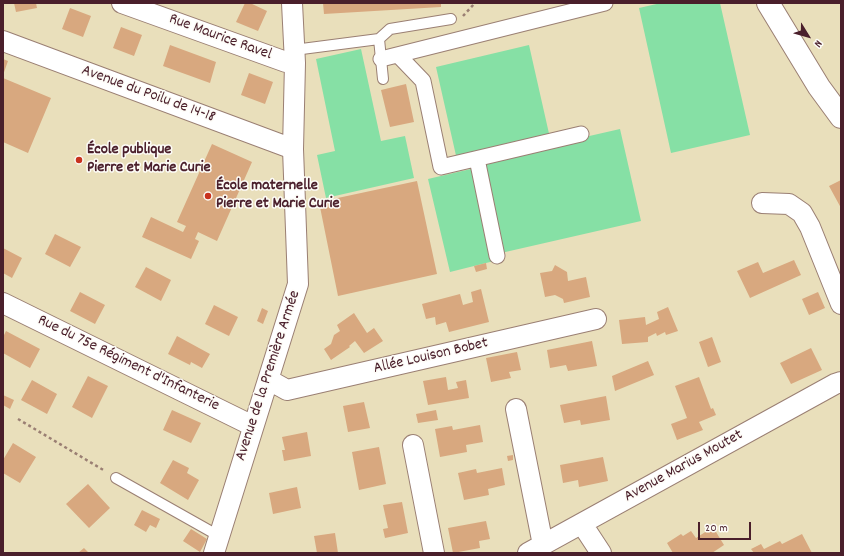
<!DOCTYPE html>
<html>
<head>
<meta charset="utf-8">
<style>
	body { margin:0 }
	#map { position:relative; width:844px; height:556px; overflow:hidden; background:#e9dfbb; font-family:Dekko,sans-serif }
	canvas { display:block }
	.frame { position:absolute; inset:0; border:4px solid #4a1f2b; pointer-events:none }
	.north { position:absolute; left:788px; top:16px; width:40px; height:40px; -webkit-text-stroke:3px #fdfcf7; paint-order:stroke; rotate:127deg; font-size:11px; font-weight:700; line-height:16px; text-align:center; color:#4a1f2b }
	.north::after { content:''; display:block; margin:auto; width:14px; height:18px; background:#4a1f2b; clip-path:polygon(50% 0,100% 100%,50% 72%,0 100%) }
	.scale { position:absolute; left:698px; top:522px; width:53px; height:18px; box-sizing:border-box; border:2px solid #4a1f2b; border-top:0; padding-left:5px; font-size:12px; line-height:14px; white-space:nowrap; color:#4a1f2b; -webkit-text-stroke:3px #fdfcf7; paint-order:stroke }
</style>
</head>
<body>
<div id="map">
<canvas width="844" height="556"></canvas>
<div class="frame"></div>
<div class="north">N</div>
<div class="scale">20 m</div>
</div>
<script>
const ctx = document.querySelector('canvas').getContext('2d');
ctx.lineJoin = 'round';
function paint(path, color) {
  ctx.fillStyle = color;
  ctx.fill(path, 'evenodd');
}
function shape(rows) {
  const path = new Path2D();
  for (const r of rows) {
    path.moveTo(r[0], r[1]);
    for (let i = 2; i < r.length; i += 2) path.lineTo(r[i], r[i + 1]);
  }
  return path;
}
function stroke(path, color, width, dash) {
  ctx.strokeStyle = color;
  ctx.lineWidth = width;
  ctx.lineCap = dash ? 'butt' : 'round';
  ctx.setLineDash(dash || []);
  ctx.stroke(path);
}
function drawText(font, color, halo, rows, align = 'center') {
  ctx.font = font + ' Dekko,sans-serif';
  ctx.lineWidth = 3;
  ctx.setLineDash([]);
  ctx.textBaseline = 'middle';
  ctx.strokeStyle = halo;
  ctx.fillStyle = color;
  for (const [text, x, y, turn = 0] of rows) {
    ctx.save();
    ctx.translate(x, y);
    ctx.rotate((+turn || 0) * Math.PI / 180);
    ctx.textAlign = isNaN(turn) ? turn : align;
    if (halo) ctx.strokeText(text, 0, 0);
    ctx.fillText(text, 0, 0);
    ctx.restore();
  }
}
paint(shape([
	[661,3,720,3,750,135,671,153,639,8],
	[529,45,550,138,457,160,436,67],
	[361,49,381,141,405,136,414,178,326,198,317,155,335,151,316,59],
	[620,129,641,221,501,253,480,161],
	[475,168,494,261,450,272,428,179]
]), '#86e0a5');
paint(shape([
	[14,3,36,3,37,8,16,12],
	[245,3,250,3,267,11,258,31,236,22],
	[323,3,441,3,441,7,324,14],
	[70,8,91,16,83,37,62,29],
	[121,27,142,35,134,56,113,48],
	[170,45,216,62,210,83,163,66],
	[3,59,8,61,3,75],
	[249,73,273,82,265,104,241,95],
	[3,78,51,98,28,153,3,142],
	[406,84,414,122,390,127,381,90],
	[212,144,252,162,217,241,198,232,195,239,199,241,191,259,142,237,151,217,183,232,186,226,177,222],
	[841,180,841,208,829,186],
	[417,181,437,274,338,296,319,202],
	[55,234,81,247,70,267,45,254],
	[3,248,22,258,12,278,3,273],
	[794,260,801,275,750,298,737,271,758,262,763,273],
	[486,263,487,269,476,272,474,266],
	[555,265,567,272,568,281,586,277,590,297,564,303,563,299,555,295,545,297,540,273,552,271],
	[146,267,171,280,161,301,135,287],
	[481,289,489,322,449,332,446,322,436,325,435,317,426,319,422,304,460,294,463,305,473,302,471,292],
	[80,292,105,305,95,324,70,311],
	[818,292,825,308,809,315,802,299],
	[214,305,238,317,229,336,205,324],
	[668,307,678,331,666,335,665,332,657,336,656,333,648,337,648,342,622,344,619,320,645,317,646,325,659,319,657,312],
	[262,308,268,311,263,324,257,321],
	[354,313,367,333,374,328,383,341,364,353,355,341,349,346,350,347,331,360,324,349,331,344,334,335,340,331,337,325],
	[6,331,40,349,30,368,3,353,3,337],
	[177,336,210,354,202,368,191,362,190,365,168,354],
	[712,337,721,362,708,367,699,342],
	[592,341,597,366,568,371,566,365,550,368,547,350],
	[811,348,822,370,791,384,780,363],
	[517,352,521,370,509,372,511,378,491,382,486,358],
	[648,361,654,375,615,391,612,376],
	[88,376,108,386,92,418,72,407],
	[446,377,448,390,458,388,456,382,466,380,469,398,428,405,423,381],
	[699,377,711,409,713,408,716,415,699,422,703,430,677,440,671,424,687,418,675,386],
	[32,380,57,394,47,414,21,400],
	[3,395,14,400,10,409,3,405],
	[606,396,610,420,581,425,580,420,564,423,560,405],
	[364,402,370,428,348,432,343,406],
	[172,410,201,423,191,443,163,430],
	[436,410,438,420,418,423,416,414],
	[480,425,483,442,466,445,467,452,440,457,435,429,452,426,453,430],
	[307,432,311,456,284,461,282,450,285,450,282,437],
	[13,443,36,457,20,483,3,473,3,460],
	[379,447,386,484,359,490,352,452],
	[513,455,513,460,508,461,507,456],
	[603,457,608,481,579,487,578,480,563,483,560,465],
	[173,460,189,468,187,473,199,480,188,500,160,483],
	[502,468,505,485,488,489,489,495,464,500,458,473,476,469,477,473],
	[88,484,110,508,89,528,66,504],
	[297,487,301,508,273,514,269,493],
	[402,502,408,533,385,538,383,529,388,528,383,505],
	[142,510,160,519,156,528,150,525,146,532,134,525],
	[486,521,490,539,479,541,480,548,453,553,448,528],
	[713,527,724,545,712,553,673,553,667,543,681,534,683,536,691,531,696,538],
	[191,529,207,539,200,552,183,541],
	[335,533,338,553,317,553,314,536],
	[802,534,812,553,754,553,751,549,761,544,764,549,780,541,782,544],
	[84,548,89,553,78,553]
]), '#d8a87f');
const service = shape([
	[379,39,390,29,451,19],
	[294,50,379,39,383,79],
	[116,478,219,536]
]);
const pedestrian = shape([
	[398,55,423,81,441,167,581,134],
	[381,59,605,3],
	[477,159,497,256]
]);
const minor = shape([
	[122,3,286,62,295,63],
	[3,41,293,149],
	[762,203,789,204,802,213,810,227,841,304],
	[3,303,253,426],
	[269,380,287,390,596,319],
	[516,409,543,545],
	[413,445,434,553],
	[582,524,601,553],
	[214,553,298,284,293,149,295,63,292,3],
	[528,553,835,384,841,382]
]);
const tertiary = shape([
	[768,3,819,87,841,117]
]);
stroke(service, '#9a7f73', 12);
stroke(pedestrian, '#9a7f73', 17);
stroke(minor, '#9a7f73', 22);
stroke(tertiary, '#9a7f73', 24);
stroke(shape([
	[463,16,475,3],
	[18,419,105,471]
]), '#9a7f73', 2.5, [3, 3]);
stroke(service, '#fff', 10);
stroke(pedestrian, '#fff', 15);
stroke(minor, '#fff', 20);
stroke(tertiary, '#fff', 22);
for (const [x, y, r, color] of [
	[79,160,4,"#c8321e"],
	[208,196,4,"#c8321e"]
]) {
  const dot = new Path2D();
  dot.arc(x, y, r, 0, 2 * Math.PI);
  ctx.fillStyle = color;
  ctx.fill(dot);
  stroke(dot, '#fdfcf7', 1.5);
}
drawText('16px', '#4a1f2b', '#fdfcf7', [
	["Rue Maurice Ravel",220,38,20],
	["Avenue du Poilu de 14-18",148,95,20],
	["Allée Louison Bobet",431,357,-13],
	["Rue du 75e Régiment d'Infanterie",128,364,26],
	["Avenue de la Première Armée",269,376,-72],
	["Avenue Marius Moutet",684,467,-29]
]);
drawText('bold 16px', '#4a1f2b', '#fdfcf7', [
	["École publique",87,151],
	["Pierre et Marie Curie",87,169],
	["École maternelle",216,187],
	["Pierre et Marie Curie",216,205]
], 'left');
</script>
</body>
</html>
